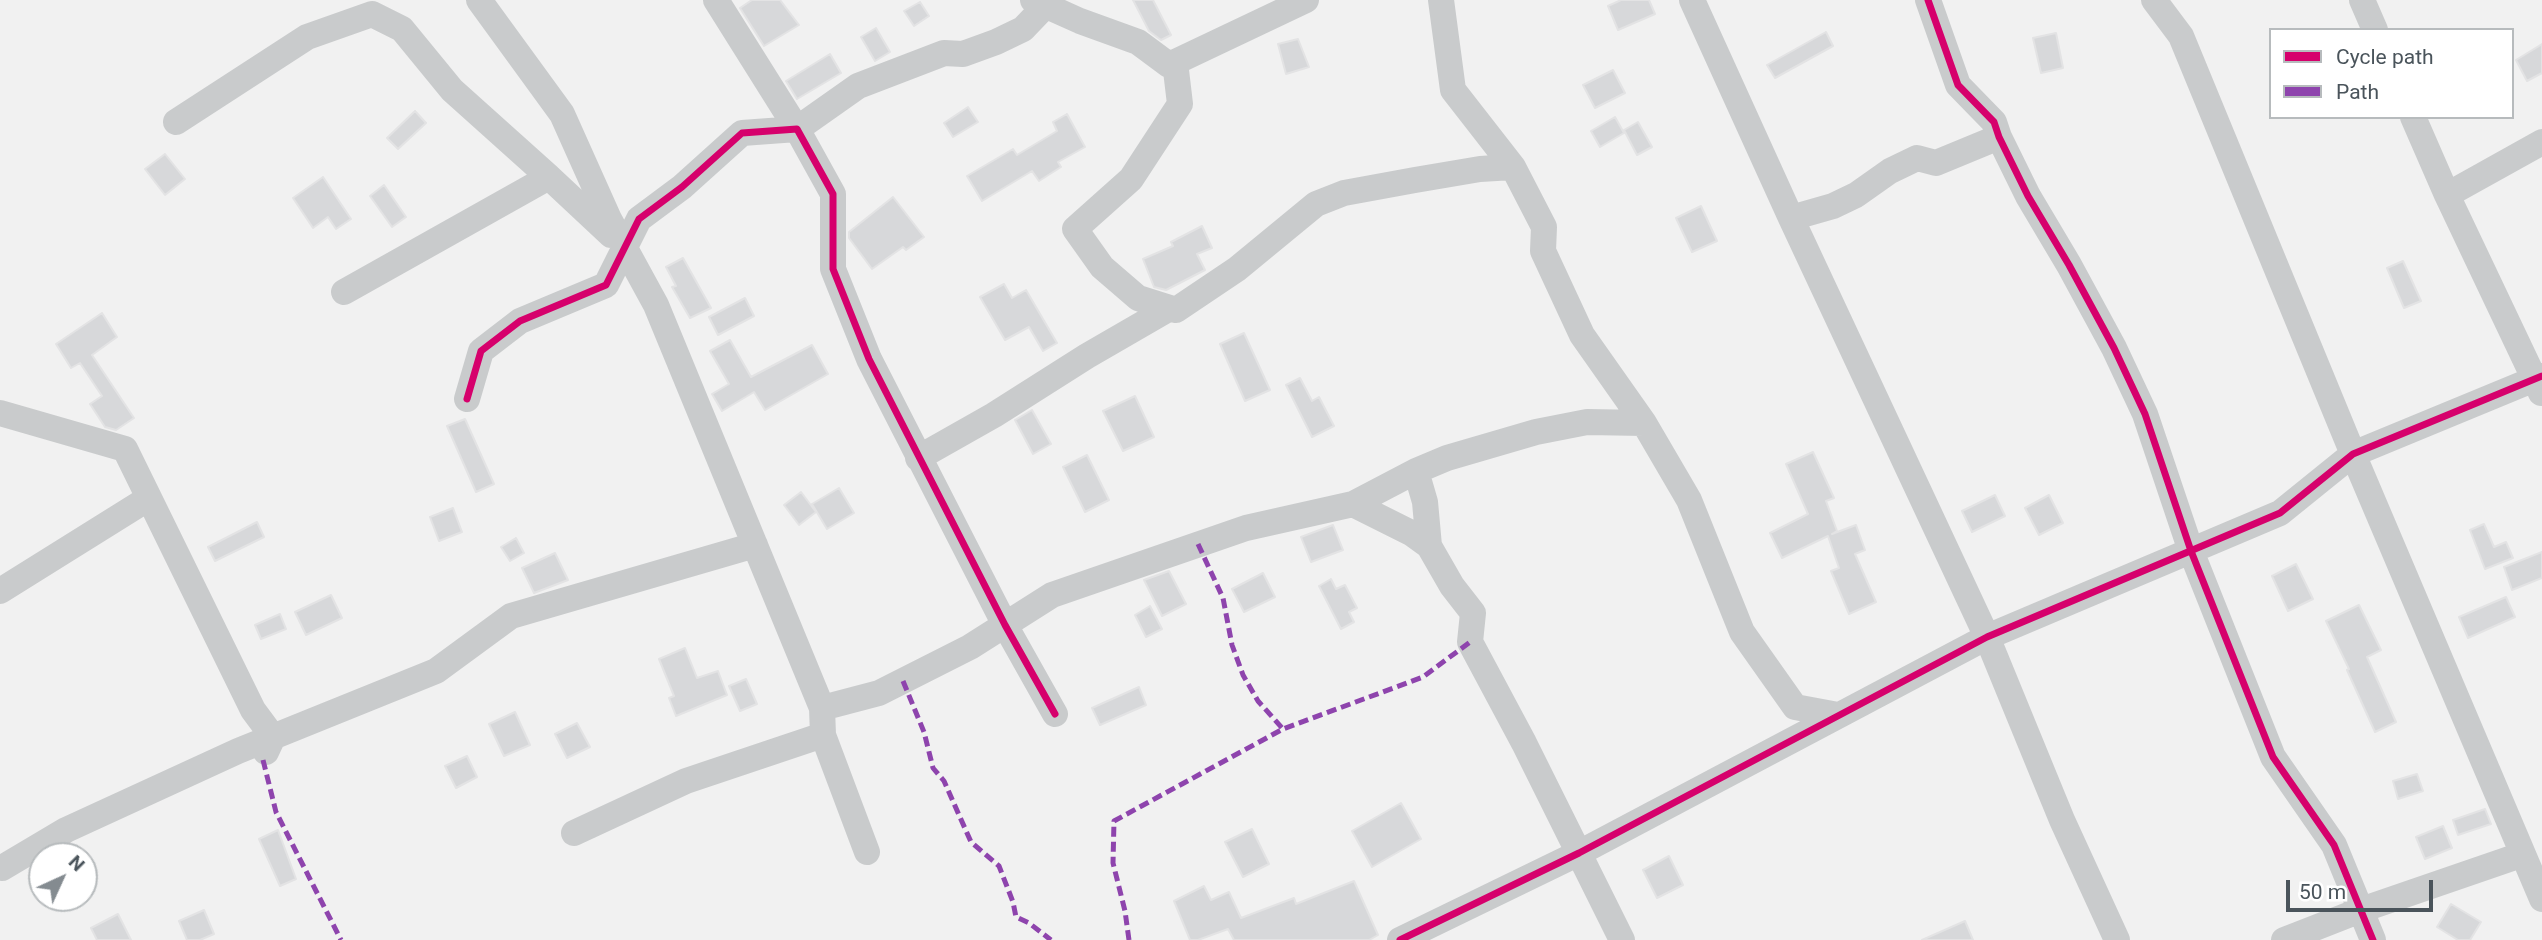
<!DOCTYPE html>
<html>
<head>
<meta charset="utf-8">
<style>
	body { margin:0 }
	#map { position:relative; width:2542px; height:940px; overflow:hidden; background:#f1f1f1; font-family:Roboto,sans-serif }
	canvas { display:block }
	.legend { position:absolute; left:2269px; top:28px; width:245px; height:91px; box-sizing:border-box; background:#fff; border:2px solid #b7bbbd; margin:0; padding:9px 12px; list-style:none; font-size:21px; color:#4a545b }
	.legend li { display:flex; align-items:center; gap:14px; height:35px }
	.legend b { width:35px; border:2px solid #b7bbbd }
	.north { position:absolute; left:28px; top:842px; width:70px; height:70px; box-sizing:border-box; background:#fff; border:2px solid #b7bbbd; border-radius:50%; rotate:45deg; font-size:19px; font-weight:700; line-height:28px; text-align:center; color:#4a545b }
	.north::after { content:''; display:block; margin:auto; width:24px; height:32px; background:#848b90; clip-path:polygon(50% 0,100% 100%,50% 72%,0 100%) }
	.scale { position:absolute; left:2286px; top:880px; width:147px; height:32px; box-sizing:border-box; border:4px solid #4a545b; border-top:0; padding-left:9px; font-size:21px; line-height:24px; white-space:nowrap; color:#4a545b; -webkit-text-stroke:5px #fff; paint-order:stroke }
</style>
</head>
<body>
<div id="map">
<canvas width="2542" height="940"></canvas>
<ul class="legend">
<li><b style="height:9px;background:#d6006c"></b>Cycle path</li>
<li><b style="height:9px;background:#8e44ad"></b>Path</li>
</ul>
<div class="north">N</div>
<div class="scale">50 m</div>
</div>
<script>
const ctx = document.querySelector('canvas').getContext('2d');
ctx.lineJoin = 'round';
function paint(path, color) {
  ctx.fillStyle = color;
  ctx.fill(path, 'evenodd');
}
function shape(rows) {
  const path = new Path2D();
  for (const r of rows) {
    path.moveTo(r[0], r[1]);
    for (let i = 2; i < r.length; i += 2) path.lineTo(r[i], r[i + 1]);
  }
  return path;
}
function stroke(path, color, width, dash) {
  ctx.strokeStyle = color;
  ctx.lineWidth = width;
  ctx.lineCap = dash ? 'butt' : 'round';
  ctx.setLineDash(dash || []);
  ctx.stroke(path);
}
const building = shape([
	[752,0,780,0,799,25,764,46,740,8,752,0],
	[1133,0,1153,0,1171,35,1161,40,1149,31,1133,0],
	[1621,0,1649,0,1655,14,1618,30,1608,6,1621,0],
	[920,2,929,16,914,26,904,11,920,2],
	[876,28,890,52,875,61,861,37,876,28],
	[1826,32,1833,46,1775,78,1767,65,1826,32],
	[2056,33,2063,68,2041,73,2033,38,2056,33],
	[1298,39,1309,67,1286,74,1278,44,1298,39],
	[2542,44,2542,73,2527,81,2516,60,2542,44],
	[830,54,841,73,797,99,786,81,830,54],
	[1613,70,1625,93,1595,108,1583,85,1613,70],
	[968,107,978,122,953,137,944,123,968,107],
	[415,111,426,123,398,149,387,138,415,111],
	[1067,114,1085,147,1058,162,1061,167,1039,181,1032,171,982,201,967,176,1013,149,1017,155,1057,131,1053,122,1067,114],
	[1615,117,1624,133,1600,147,1591,131,1615,117],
	[1638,122,1652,147,1637,155,1624,130,1638,122],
	[165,154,185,179,165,195,145,169,165,154],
	[323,177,351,219,336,229,328,217,313,228,293,198,323,177],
	[384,185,406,217,392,227,370,196,384,185],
	[893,197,924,237,906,250,903,247,872,269,849,238,849,232,893,197],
	[1701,206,1717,241,1692,252,1676,218,1701,206],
	[1202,226,1212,248,1197,254,1205,270,1166,290,1154,287,1143,259,1173,246,1171,242,1202,226],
	[683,258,711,308,690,318,672,287,676,286,666,267,683,258],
	[2403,261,2421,301,2404,308,2387,268,2403,261],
	[1004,284,1012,298,1026,290,1057,343,1043,351,1029,327,1005,340,980,297,1004,284],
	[745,298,754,316,718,335,709,317,745,298],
	[102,313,117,337,92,355,134,418,116,430,105,427,90,404,102,396,80,363,71,368,56,344,102,313],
	[1244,333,1270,390,1245,401,1220,344,1244,333],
	[730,340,751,377,812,345,828,374,765,410,754,392,722,411,712,394,729,384,710,351,730,340],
	[1300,378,1312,401,1319,397,1334,426,1312,437,1286,385,1300,378],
	[1135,396,1154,437,1123,451,1103,411,1135,396],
	[1032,410,1051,444,1033,454,1015,420,1032,410],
	[465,419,494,484,476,492,447,426,465,419],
	[1813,452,1834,498,1826,501,1837,531,1832,534,1856,525,1865,550,1855,554,1876,602,1849,614,1831,571,1839,568,1828,536,1782,558,1770,533,1808,514,1786,464,1813,452],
	[1087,455,1109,500,1085,512,1063,467,1087,455],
	[839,488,854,513,827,529,812,504,839,488],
	[801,492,816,512,799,525,784,505,801,492],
	[1995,495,2005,516,1972,532,1962,511,1995,495],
	[2049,495,2063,523,2039,535,2025,508,2049,495],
	[453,508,462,532,439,541,430,517,453,508],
	[257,522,264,537,215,561,208,547,257,522],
	[2484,524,2494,547,2506,542,2513,558,2485,569,2470,530,2484,524],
	[1333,525,1343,550,1311,562,1301,537,1333,525],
	[516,538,524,553,510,561,501,547,516,538],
	[2542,552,2542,578,2512,590,2504,567,2542,552],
	[555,553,568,580,534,593,522,568,555,553],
	[2296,564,2313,599,2288,611,2272,576,2296,564],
	[1169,571,1186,604,1162,616,1144,580,1169,571],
	[1263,573,1275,597,1244,612,1232,589,1263,573],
	[1331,579,1336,589,1345,585,1357,608,1349,612,1354,622,1341,629,1319,586,1331,579],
	[331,595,342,618,306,635,295,612,331,595],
	[2506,597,2515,617,2468,638,2459,617,2506,597],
	[2359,605,2381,650,2367,657,2396,722,2375,732,2347,670,2349,669,2326,621,2359,605],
	[1150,606,1162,629,1146,637,1135,615,1150,606],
	[280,614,286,629,261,639,255,625,280,614],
	[685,648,697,678,718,671,727,695,676,716,669,698,674,696,659,659,685,648],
	[746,679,757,704,740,711,729,686,746,679],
	[1139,687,1146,705,1100,725,1092,708,1139,687],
	[515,712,530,745,504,756,489,724,515,712],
	[577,723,590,747,567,758,555,734,577,723],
	[467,756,477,777,456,788,445,766,467,756],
	[2417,774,2423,791,2398,799,2393,781,2417,774],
	[1401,803,1421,839,1372,867,1352,831,1401,803],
	[2485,809,2491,824,2458,835,2453,820,2485,809],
	[2443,826,2452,848,2425,859,2416,837,2443,826],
	[1252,829,1269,864,1243,877,1225,842,1252,829],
	[278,830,296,879,280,886,259,839,278,830],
	[1669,856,1683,885,1657,898,1643,870,1669,856],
	[1354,881,1378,935,1369,940,1234,940,1228,929,1198,940,1190,940,1174,901,1204,886,1211,900,1229,892,1241,918,1294,898,1296,904,1354,881],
	[2451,904,2481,922,2470,940,2458,940,2437,927,2451,904],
	[204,910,214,934,200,940,187,940,179,921,204,910],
	[118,914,131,940,97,940,91,928,118,914],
	[1965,921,1973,940,1922,940,1965,921]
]);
paint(building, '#d7d8da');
stroke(building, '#e3e3e4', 2);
stroke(shape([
	[479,0,562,114,609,219,656,305,822,708,823,735,867,852],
	[716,0,797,129,858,86,944,53,963,54,996,42,1023,29,1045,6],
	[1033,0,1080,21,1138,42,1169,65,1306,0],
	[1441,0,1453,90,1513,167,1544,227,1543,251,1582,335,1644,423,1689,500,1742,632,1795,707,1838,715],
	[1692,0,1791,218,1987,637,2062,820,2117,940],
	[1928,0,1958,85,1994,122,1999,137,2028,196,2069,265,2114,348,2145,414,2191,551,2273,757,2334,845,2373,940],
	[2154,0,2181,36,2353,454,2542,899],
	[2362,0,2375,30],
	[1175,62,1180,104,1131,179,1075,229,1102,267,1138,298,1176,310,1237,269,1316,204,1344,193,1415,180,1480,169,1513,167],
	[2413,117,2447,195,2541,393],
	[176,122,307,37,372,14,402,29,452,90,549,177],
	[2447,195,2542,142],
	[1791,218,1833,206,1856,195,1890,171,1917,158,1936,163,1999,137],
	[344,292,549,177,611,235],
	[467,399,481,351,520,321,606,285,639,219,682,187,742,133,797,129,833,194,833,269,869,359,1005,625,1055,714],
	[0,413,125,449,253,710,273,737,266,752],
	[918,458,994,415,1087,356,1170,308],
	[1416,471,1425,502,1429,546,1452,586,1473,613,1470,642,1524,743,1622,940],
	[1353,504,1411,533,1429,546],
	[0,591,149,498],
	[822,708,879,693,970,647,1052,595,1246,528,1353,504,1416,471,1447,458,1536,432,1587,422,1644,423],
	[574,833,686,781,823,735],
	[2,868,66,830,238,751,436,671,511,616,755,545],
	[1400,940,1579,853,1987,637,2280,513,2353,454,2542,376],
	[2284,940,2361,910,2521,855]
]), '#c9cbcc', 26);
stroke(shape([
	[1198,544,1223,598,1232,645,1243,675,1258,701,1283,729],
	[903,681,924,732,933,768,944,781,971,842,999,866,1013,902,1016,917,1029,923,1051,940],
	[263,760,276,812,341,940],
	[1129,940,1125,911,1113,863,1114,821,1283,729,1423,677,1470,642]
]), '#8e44ad', 5, [10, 5]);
stroke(shape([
	[1928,0,1958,85,1994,122,1999,137,2028,196,2069,265,2114,348,2145,414,2191,551,2273,757,2334,845,2373,940],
	[467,399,481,351,520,321,606,285,639,219,682,187,742,133,797,129,833,194,833,269,869,359,1005,625,1055,714],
	[1400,940,1579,853,1987,637,2280,513,2353,454,2542,376]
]), '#d6006c', 7);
</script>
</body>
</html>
